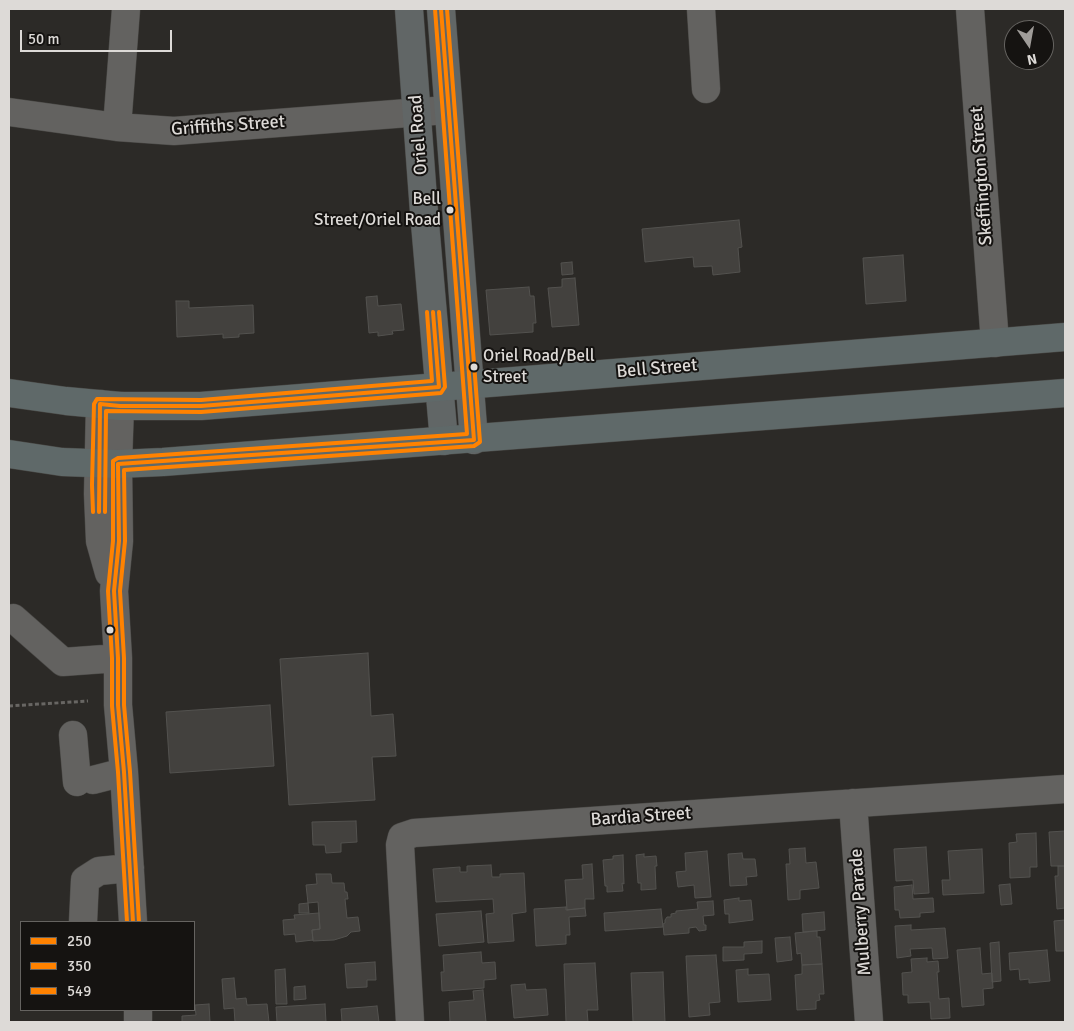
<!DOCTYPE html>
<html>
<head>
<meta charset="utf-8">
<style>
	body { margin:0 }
	#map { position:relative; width:1074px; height:1031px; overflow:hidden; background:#2c2a27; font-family:Signika,sans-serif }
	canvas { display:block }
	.frame { position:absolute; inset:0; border:10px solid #dddad7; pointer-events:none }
	.legend { position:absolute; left:20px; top:921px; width:175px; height:90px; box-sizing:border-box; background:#151311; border:1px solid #656360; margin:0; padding:6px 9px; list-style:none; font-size:15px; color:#dddad7 }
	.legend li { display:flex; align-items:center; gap:10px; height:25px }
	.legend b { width:25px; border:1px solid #656360 }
	.north { position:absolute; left:1004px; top:20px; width:50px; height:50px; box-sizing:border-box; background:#151311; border:1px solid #656360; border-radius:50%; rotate:168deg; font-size:14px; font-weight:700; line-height:20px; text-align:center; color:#dddad7 }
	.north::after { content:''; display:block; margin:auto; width:18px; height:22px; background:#9f9c99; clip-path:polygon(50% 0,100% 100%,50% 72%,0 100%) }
	.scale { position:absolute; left:20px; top:30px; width:152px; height:22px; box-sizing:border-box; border:2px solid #dddad7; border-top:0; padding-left:6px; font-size:15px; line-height:18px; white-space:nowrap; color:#dddad7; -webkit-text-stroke:4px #151311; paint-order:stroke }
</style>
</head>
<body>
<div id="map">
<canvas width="1074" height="1031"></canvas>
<div class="frame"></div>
<ul class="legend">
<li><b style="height:6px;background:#ff8200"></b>250</li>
<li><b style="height:6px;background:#ff8200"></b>350</li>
<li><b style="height:6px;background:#ff8200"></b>549</li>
</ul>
<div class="north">N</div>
<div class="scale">50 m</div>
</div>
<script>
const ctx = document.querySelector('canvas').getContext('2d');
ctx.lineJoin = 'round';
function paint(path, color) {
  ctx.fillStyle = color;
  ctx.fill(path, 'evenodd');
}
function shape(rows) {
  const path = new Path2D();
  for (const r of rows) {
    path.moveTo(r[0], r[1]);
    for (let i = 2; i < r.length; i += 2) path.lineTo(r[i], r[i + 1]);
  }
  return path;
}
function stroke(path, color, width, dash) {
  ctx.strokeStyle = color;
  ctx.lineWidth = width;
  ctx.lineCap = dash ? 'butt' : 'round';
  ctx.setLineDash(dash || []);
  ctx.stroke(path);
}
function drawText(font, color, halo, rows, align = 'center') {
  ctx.font = font + ' Signika,sans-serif';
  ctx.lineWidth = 4;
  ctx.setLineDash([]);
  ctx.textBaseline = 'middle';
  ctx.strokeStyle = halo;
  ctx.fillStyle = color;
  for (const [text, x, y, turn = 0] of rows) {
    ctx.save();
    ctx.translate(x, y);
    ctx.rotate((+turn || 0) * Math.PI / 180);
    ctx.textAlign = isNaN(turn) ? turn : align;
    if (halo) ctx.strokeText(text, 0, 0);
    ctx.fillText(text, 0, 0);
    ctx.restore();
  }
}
const building = shape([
	[739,220,742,247,738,248,740,272,713,275,712,266,694,267,693,257,645,262,642,229,739,220],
	[903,255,906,301,866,304,863,258,903,255],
	[572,262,573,274,562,275,561,263,572,262],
	[575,278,579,325,552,327,548,288,562,287,562,279,575,278],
	[529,287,530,296,534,296,536,323,533,323,533,332,490,335,486,290,529,287],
	[377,296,378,306,401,304,404,330,392,331,393,334,378,336,378,332,369,333,366,297,377,296],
	[176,301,189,301,189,308,253,305,254,333,239,334,239,337,223,338,223,334,177,337,176,301],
	[368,653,371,716,393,714,396,756,372,757,375,800,289,805,280,659,368,653],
	[270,705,274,766,170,773,166,712,270,705],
	[356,821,357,842,341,843,341,852,326,853,325,845,313,845,312,822,356,821],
	[1065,831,1065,866,1051,866,1049,832,1065,831],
	[1036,833,1037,867,1030,867,1030,877,1010,878,1009,843,1017,842,1016,834,1036,833],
	[926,847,929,893,914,894,913,880,896,881,894,849,926,847],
	[805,848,806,863,816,862,819,888,800,890,800,899,788,900,786,864,790,864,789,849,805,848],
	[982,849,984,893,943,895,942,880,950,880,948,851,982,849],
	[707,851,711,897,695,898,694,885,678,887,676,872,686,871,685,853,707,851],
	[742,853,743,859,755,859,757,876,746,877,747,885,730,886,728,854,742,853],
	[644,854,644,857,656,856,657,866,655,866,656,889,641,890,641,883,638,883,636,855,644,854],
	[623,855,624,884,622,883,623,891,607,892,607,886,605,886,603,860,613,859,613,856,623,855],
	[592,864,594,899,585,899,585,908,567,910,565,880,583,879,582,865,592,864],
	[491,865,492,877,500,877,500,874,524,873,526,912,512,914,514,941,488,943,486,914,494,913,493,899,436,902,433,869,460,867,460,872,467,872,467,866,491,865],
	[1058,866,1065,866,1065,908,1057,909,1055,876,1058,876,1058,866],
	[316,874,331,874,332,883,344,883,345,892,347,892,348,899,345,899,347,918,358,917,360,931,351,932,347,936,334,940,313,941,312,930,320,929,318,902,308,903,306,885,317,884,316,874],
	[1010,884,1012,904,1001,905,999,885,1010,884],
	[912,885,913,899,933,898,934,912,920,913,920,917,900,918,899,910,895,910,894,887,912,885],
	[739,898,739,901,751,900,753,920,729,923,729,914,725,914,724,900,739,898],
	[713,901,714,915,703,916,704,925,706,925,706,930,699,931,696,927,689,928,689,933,664,935,663,924,665,923,665,920,667,917,671,917,671,914,676,913,676,911,698,909,697,902,713,901],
	[308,903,309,913,299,913,299,904,308,903],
	[566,907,566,910,585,908,586,916,569,917,570,935,566,935,566,944,536,946,534,909,566,907],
	[661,909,663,927,605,931,604,913,661,909],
	[481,911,484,942,439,946,436,914,481,911],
	[824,912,825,930,803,932,802,914,824,912],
	[319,913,320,929,312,930,313,940,296,942,295,934,284,935,283,920,295,919,294,915,319,913],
	[1065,920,1065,951,1056,951,1054,921,1065,920],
	[911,925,911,930,945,928,948,958,933,959,932,948,910,949,911,956,897,958,895,926,911,925],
	[817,931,817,937,820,937,822,964,802,965,801,953,797,954,795,933,817,931],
	[790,937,792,960,777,962,775,938,790,937],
	[762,941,762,953,744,954,744,960,723,961,723,947,744,947,744,942,762,941],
	[999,942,1001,981,992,982,990,943,999,942],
	[980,948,982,974,992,973,993,988,983,989,984,1005,962,1007,957,950,980,948],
	[1047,950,1050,981,1029,983,1029,979,1020,980,1019,969,1010,970,1009,953,1047,950],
	[481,952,482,963,495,962,496,979,484,980,484,988,442,991,441,972,444,972,443,955,481,952],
	[716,955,720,1002,709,1003,710,1015,689,1017,686,956,716,955],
	[927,958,927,962,938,961,939,972,937,972,939,999,949,998,950,1018,931,1019,930,1002,908,1003,908,995,903,995,902,973,912,972,911,959,927,958],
	[375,962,376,980,367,980,367,987,347,988,345,964,375,962],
	[595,963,598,1010,587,1010,588,1022,566,1022,564,964,595,963],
	[822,964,824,994,819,994,820,1000,816,1001,816,1009,797,1010,795,975,802,974,802,965,822,964],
	[285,969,287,1004,276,1004,275,970,285,969],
	[748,969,748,975,769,974,771,1000,738,1002,736,970,748,969],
	[663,972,665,1022,633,1022,631,973,663,972],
	[234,978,236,999,246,998,247,1005,267,1004,269,1022,235,1022,234,1008,224,1009,222,979,234,978],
	[525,984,526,990,546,989,548,1015,514,1018,511,985,525,984],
	[305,986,306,999,294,1000,294,987,305,986],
	[483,990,486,1022,450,1022,449,1002,474,1000,473,991,483,990],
	[209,1004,210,1022,182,1022,182,1016,196,1015,195,1005,209,1004],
	[325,1004,326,1022,277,1022,276,1007,325,1004],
	[377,1006,379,1022,342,1022,341,1009,377,1006]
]);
paint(building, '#43413e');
stroke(building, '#53524f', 1);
const minor = shape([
	[701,9,706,89],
	[970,9,995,343],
	[9,112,117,127,174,131,447,110],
	[117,127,126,9],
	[100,404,98,494,100,541,109,573],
	[120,406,118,464,119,541,114,591,118,658,118,705,124,772,133,922],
	[9,619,13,618,63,662,118,658],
	[73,735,77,782],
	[93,780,124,772],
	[853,803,869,1022],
	[83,922,85,880,99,871,130,868],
	[138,1010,138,1022],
	[410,1022,400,845,402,837,414,833,1065,789]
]);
const major = shape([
	[409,9,424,212,444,441],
	[441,9,474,440]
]);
const highway = shape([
	[9,393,66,401,120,406,201,406,1065,337],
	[9,454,62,462,118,464,163,462,1065,393]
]);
stroke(minor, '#484744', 29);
stroke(major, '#484744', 29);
stroke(highway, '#484744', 29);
stroke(shape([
	[9,706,88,701]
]), '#686663', 3, [4, 2.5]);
stroke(minor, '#636260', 28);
stroke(major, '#616666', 28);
stroke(highway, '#5f6969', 28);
stroke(shape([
	[99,512,100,404,120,406,201,406,439,387,433,312],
	[133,922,124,772,118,705,118,658,114,591,119,541,118,464,474,440,441,9]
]), '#ff8200', 4);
stroke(shape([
	[105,512,106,411,201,412,441,393,445,387,439,312],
	[139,922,130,772,124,705,124,658,120,591,125,541,124,470,474,446,480,442,447,9]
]), '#ff8200', 4);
stroke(shape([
	[93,512,92,485,94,404,97,399,201,400,432,381,427,312],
	[127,922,118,772,112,706,112,658,108,591,113,541,113,461,118,458,467,434,435,9]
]), '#ff8200', 4);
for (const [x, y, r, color] of [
	[450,210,4.5,"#dddad7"],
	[474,367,4.5,"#dddad7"],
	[110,630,4.5,"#dddad7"]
]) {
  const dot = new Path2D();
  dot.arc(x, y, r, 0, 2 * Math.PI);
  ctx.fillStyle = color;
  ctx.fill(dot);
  stroke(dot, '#151311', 2);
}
drawText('17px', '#dddad7', '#151311', [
	["Bell",441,200],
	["Street/Oriel Road",441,221],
	["Oriel Road/Bell",483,357,"left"],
	["Street",483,378,"left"]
], 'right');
drawText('18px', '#dddad7', '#151311', [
	["Griffiths Street",228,126,-4],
	["Oriel Road",419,135,-94],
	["Skeffington Street",982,176,-94],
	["Bell Street",657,369,-5],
	["Bardia Street",641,817,-4],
	["Mulberry Parade",861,912,-94]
]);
</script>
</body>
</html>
